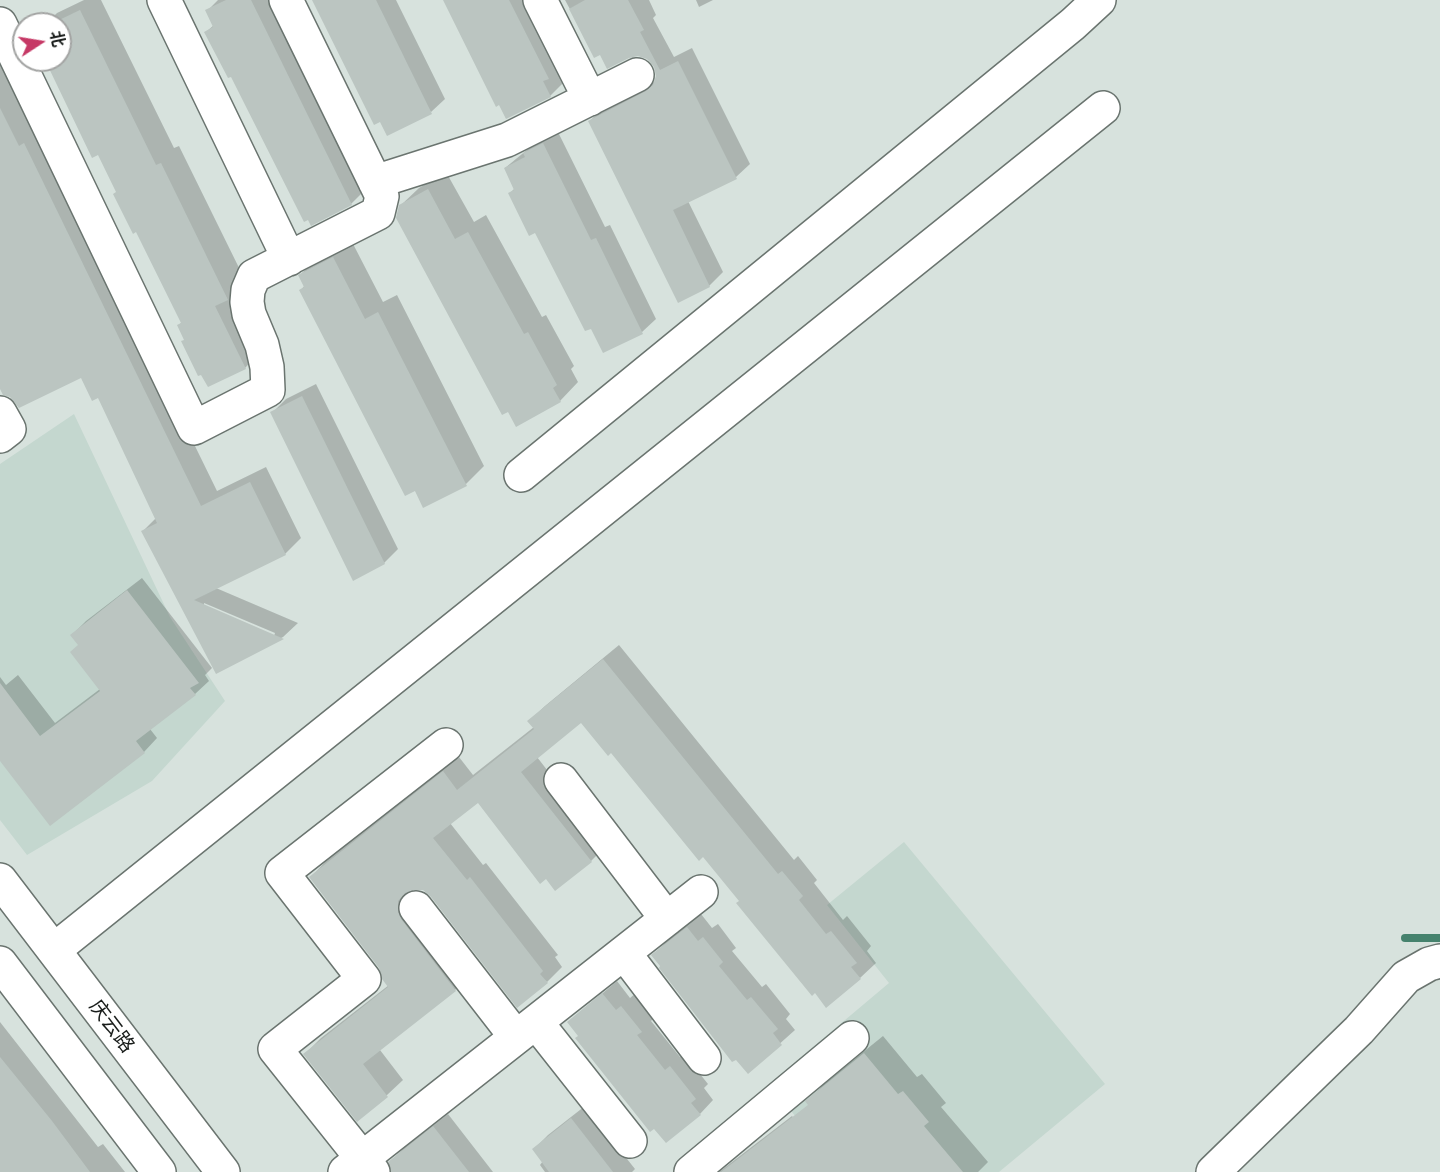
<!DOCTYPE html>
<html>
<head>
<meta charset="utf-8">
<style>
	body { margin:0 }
	#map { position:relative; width:1440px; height:1172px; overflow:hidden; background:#d7e2dd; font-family:"Exo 2","Noto Sans SC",sans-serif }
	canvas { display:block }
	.north { position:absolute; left:12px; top:12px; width:60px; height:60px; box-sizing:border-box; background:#fff; border:2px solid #a3a4a3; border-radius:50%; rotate:78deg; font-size:16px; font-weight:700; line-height:24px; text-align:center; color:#181c1a }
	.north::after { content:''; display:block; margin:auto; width:21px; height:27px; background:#c63966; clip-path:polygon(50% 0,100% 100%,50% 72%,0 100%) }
</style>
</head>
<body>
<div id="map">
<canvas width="1440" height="1172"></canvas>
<div class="north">北</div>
</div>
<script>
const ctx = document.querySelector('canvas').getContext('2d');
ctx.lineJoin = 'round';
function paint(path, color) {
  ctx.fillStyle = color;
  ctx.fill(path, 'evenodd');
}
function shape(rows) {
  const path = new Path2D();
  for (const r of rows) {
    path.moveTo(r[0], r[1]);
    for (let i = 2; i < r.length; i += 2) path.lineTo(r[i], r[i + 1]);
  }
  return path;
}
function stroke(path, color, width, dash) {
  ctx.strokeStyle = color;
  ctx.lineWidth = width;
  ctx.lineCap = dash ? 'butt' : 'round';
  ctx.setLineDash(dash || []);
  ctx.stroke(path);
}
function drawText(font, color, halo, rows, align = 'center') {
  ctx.font = font + ' "Exo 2","Noto Sans SC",sans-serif';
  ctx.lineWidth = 4.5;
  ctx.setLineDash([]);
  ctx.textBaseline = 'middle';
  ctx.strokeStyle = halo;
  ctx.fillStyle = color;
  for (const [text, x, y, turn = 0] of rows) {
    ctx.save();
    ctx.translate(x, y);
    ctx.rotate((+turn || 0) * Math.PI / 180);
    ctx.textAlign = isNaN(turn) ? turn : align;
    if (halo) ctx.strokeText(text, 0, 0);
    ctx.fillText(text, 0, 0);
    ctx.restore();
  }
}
paint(shape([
	[74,414,170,617,225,701,152,781,27,855,0,820,0,464],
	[904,842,1105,1084,999,1172,841,1172,769,1084,889,983,827,905]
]), '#c4d7cf');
paint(shape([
	[84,0,101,0,174,148,179,146,245,280,263,349,245,368,186,339,179,325,182,322,99,153,46,60,60,60,60,24,46,24,57,13],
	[218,0,278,0,369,186,351,204,232,75,206,32,214,25,207,11],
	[314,0,396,0,445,99,431,112],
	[445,0,530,0,564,82,550,96],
	[565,0,649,0,656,15,653,18,674,57,692,48,750,164,736,177,688,201,723,272,709,286,590,121,603,107,656,81,657,76,655,66,648,58,638,55,601,53,595,56],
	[696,0,713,0,699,7],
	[0,61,40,129,217,491,266,467,301,538,285,554,216,588,298,623,283,637,216,672,143,531,156,518,99,396,82,376,0,385],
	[204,603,275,633,274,636,204,606],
	[557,130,605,227,610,225,656,319,642,332,591,327,536,231,510,193,515,188,505,168,539,140],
	[446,172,474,222,486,215,542,317,546,315,574,366,571,369,578,382,560,401,400,206,419,188],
	[351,240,383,302,397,295,484,466,466,484,424,506,301,290,305,285,300,275,318,257],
	[316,384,398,549,384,563,272,413,286,399],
	[142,578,212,668,205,675,209,681,195,694,150,729,157,738,144,752,0,759,0,677,6,685,18,675,55,723,100,689,79,645,72,635,86,621],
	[619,645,794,860,798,856,817,880,814,883,843,920,847,916,871,946,867,951,876,963,860,978,740,901,703,855,611,751,581,721,537,757,606,846,591,861,478,801,450,823,483,865,486,863,558,955,555,957,562,967,547,982,423,889,413,888,413,895,471,974,455,990,380,1050,403,1080,387,1095,357,1120,305,1054,321,1038,389,985,380,967,311,877,326,861,459,757,473,775,534,727,529,721,545,706],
	[701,914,712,928,718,924,736,948,732,951,762,987,766,984,790,1014,786,1019,795,1030,748,1072,653,955,667,941],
	[617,981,630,998,636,993,655,1017,651,1021,680,1057,684,1054,708,1084,704,1088,713,1100,700,1114,580,1035,569,1022],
	[0,1022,98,1147,103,1144,125,1172,25,1172,0,1140],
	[883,1036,917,1077,922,1074,946,1103,941,1107,988,1162,978,1172,866,1172,807,1102,825,1083],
	[585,1106,635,1169,632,1172,545,1172,540,1165,543,1161,534,1149,548,1135],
	[448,1114,493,1172,392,1172,390,1162,404,1148],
	[792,1116,836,1172,719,1172]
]), '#0003');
stroke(shape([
	[1405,938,1440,938]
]), '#45826d', 8);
paint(shape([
	[226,0,251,0,352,205,311,226,308,220,304,222,231,77,228,78,204,32,213,27,205,10],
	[312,0,376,0,432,114,387,136,380,122,374,125],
	[443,0,509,0,549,79,543,81,551,97,506,119,499,105,496,107],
	[585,0,628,0,644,30,640,32,660,70,678,61,737,179,673,210,710,287,678,303,588,121,646,91,653,85,656,76,654,67,647,59,638,56,629,58,607,69,600,55,594,58,569,9],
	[80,10,156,165,161,163,228,300,215,306,246,369,208,387,201,375,198,376,181,341,184,340,177,325,181,323,136,232,133,234,113,194,116,192,98,155,92,158,45,60,60,60,60,24,51,24],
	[0,108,19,146,24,143,201,506,250,482,286,555,194,600,284,639,216,674,141,531,157,523,98,398,92,401,81,378,19,408,10,397,3,395,0,389],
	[543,143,591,240,596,238,643,334,603,353,591,329,585,331,535,233,529,236,508,193,514,190,504,168,525,157,523,153],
	[428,189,455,239,468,232,524,334,528,332,557,385,553,388,561,402,516,427,508,412,502,415,396,218,399,205],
	[333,257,365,319,378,312,467,486,423,508,415,491,405,496,299,290,304,287,298,275],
	[302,396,385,564,353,581,270,412],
	[127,590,199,683,190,688,196,695,136,741,145,753,50,826,0,761,0,683,40,736,100,691,70,652,78,645,70,635],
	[603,659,778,874,782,871,803,896,799,900,826,934,831,931,857,963,851,967,861,979,826,1008,815,993,812,996,736,903,739,901,703,857,699,861,611,753,608,756,581,723,521,772,592,862,555,891,546,879,540,884,478,803,433,838,467,880,470,877,543,971,540,974,548,983,517,1008,431,897,423,890,413,890,405,893,398,901,398,911,401,919,456,991,363,1064,388,1097,357,1122,303,1054,388,987,382,979,379,968,309,877,443,771,457,790,534,729,527,721],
	[687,927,698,941,703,937,723,962,719,966,747,1000,751,997,778,1029,773,1033,782,1045,748,1074,736,1060,732,1062,659,968,660,966,651,955],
	[602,993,616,1010,621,1006,642,1032,637,1035,665,1070,670,1066,696,1099,691,1103,701,1115,666,1143,654,1129,650,1132,575,1038,578,1036,567,1022],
	[864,1053,898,1094,903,1091,929,1122,924,1126,963,1172,721,1172,808,1105,805,1101],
	[0,1057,52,1121,90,1172,0,1172],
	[571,1118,613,1172,549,1172,532,1149],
	[433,1126,469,1172,391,1172,388,1162]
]), '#bbc5c1');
const minor = shape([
	[164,0,289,259],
	[540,0,590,99],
	[0,24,194,428,268,390,267,367,262,345,249,314,247,302,248,290,254,276,378,213,382,196,286,0],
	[375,182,507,140,637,75],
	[0,413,9,429,0,436],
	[521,475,1073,24,1099,0],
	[561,780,667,919],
	[416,908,516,1037],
	[54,950,1103,108],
	[624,953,704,1058],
	[536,1022,630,1141],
	[345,1172,701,892],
	[373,1172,275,1049,364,979,282,873,446,745],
	[691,1172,852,1038],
	[1213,1172,1359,1030,1406,977,1429,964,1440,961]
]);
const major = shape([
	[0,880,223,1172],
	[0,963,159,1172]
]);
stroke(minor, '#6a746f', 36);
stroke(major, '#6a746f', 36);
stroke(minor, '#fff', 33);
stroke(major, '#fff', 33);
drawText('20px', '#181c1a', '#fff', [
	["庆云路",112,1026,53]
]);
</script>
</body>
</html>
